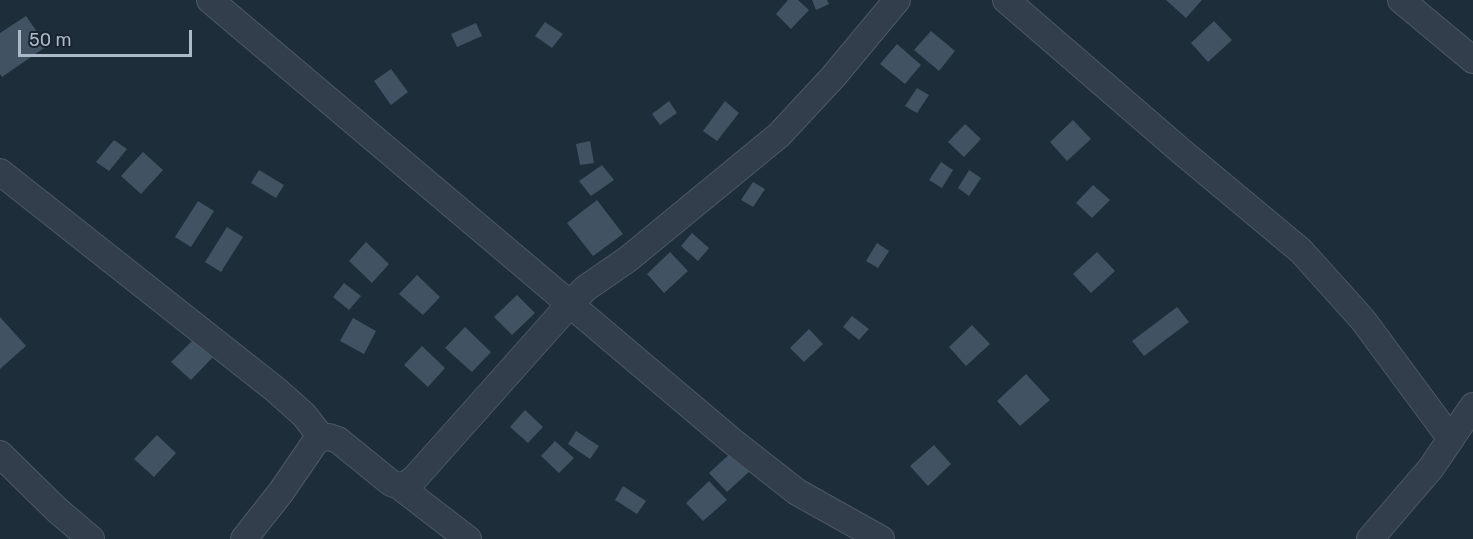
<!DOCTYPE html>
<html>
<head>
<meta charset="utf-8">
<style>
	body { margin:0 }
	#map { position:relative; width:1473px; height:539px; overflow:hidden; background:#1e2d3a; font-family:Rubik,sans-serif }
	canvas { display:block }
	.scale { position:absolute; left:18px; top:30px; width:174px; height:27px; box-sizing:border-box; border:3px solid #acb9c7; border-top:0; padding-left:8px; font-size:18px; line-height:21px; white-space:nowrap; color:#acb9c7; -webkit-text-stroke:4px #18232f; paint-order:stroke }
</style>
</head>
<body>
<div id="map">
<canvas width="1473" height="539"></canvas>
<div class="scale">50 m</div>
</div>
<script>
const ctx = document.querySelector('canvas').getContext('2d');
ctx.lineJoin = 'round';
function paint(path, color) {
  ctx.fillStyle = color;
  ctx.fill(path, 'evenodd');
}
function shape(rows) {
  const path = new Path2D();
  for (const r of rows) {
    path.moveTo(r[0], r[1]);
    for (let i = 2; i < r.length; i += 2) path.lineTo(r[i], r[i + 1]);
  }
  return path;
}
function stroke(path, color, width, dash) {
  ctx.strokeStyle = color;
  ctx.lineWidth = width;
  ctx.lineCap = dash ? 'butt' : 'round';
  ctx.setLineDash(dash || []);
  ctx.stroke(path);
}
paint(shape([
	[788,0,798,0,809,10,791,29,776,14],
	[812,0,827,0,829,4,816,10],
	[1166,0,1202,0,1186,18],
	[26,16,47,46,2,77,0,74,0,33],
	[1214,21,1232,40,1208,62,1191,43],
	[545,22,563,34,552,48,535,36],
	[476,23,482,36,457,47,451,34],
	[931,31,955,51,939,71,914,50],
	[897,44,921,65,905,84,880,64],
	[391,69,408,92,391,105,374,81],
	[917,88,929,95,917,113,905,106],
	[669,101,677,113,660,125,652,114],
	[725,101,739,113,717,141,703,131],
	[1073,120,1091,139,1067,161,1050,142],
	[965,124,981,139,964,157,948,142],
	[114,140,127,149,109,171,96,162],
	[590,141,594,163,580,165,576,144],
	[143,152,163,170,141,194,121,176],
	[941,162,953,170,942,188,929,180],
	[602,165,614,180,591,196,579,181],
	[259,170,284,185,276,198,251,183],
	[969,170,981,178,969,196,958,188],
	[753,182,765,189,753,207,741,200],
	[1093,185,1110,200,1092,218,1076,203],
	[597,200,623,234,593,256,567,223],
	[198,201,214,211,191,247,175,237],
	[227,227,243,237,221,272,205,262],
	[692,233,709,248,698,261,681,246],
	[366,242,389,264,372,283,349,261],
	[877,243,889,251,878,268,866,261],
	[670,252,688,271,664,293,647,274],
	[1097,252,1115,271,1091,293,1073,274],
	[417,275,440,297,423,315,399,294],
	[344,283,361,296,349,310,333,297],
	[517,295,535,313,512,335,494,317],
	[1177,307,1189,322,1144,356,1132,341],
	[852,316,869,329,859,340,843,327],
	[0,317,26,346,0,369],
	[353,318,376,331,364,354,340,341],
	[972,325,990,344,966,366,949,347],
	[465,327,491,352,472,372,445,348],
	[809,329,823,344,804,362,790,348],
	[194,339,213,357,191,380,171,362],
	[422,346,445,368,428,387,404,365],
	[1026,374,1050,400,1020,426,997,401],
	[525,410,543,427,528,443,510,427],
	[576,431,599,446,590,459,568,444],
	[157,435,176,453,154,477,134,459],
	[555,441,574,458,559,473,541,456],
	[934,445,951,464,928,486,910,466],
	[733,451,751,470,727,492,709,473],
	[709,481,727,500,703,521,686,503],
	[623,486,646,501,637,514,615,500]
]), '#415262');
const street = shape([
	[210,0,732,441,797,492,881,539],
	[1006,0,1181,151,1301,251,1363,320,1451,439],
	[1401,0,1473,60],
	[0,172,276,390,304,415,322,438],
	[0,454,57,510,91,539],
	[399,486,468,539],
	[244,539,281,492,316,441,322,438,329,437,338,440,391,483,399,486,407,484,415,478,570,304,586,288,628,259,779,135,833,77,897,0],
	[1370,539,1431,468,1473,406]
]);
stroke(street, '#4d5965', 28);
stroke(street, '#323e4b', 26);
</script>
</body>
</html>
